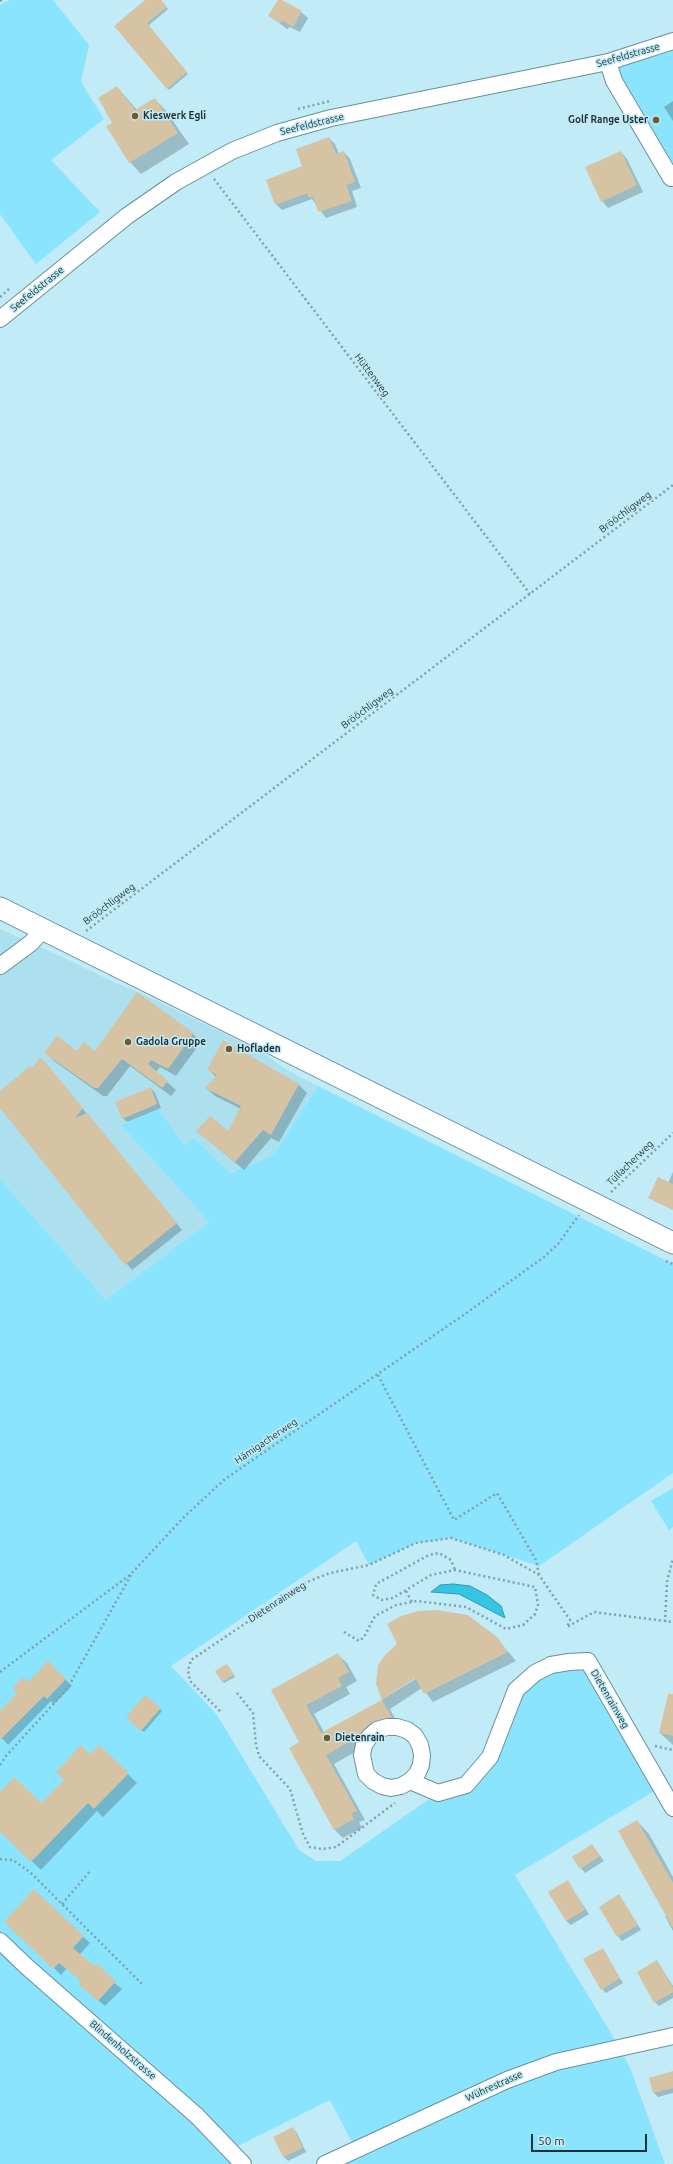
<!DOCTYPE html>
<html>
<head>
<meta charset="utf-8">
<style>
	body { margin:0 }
	#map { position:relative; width:673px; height:2164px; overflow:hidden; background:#c0ebf7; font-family:Ubuntu,sans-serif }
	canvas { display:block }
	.scale { position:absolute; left:531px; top:2134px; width:116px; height:18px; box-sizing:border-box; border:2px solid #1f3035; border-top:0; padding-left:5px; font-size:12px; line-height:14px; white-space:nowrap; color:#1f3035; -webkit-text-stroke:3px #c0ebf7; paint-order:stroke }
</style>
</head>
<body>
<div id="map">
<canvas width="673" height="2164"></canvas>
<div class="scale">50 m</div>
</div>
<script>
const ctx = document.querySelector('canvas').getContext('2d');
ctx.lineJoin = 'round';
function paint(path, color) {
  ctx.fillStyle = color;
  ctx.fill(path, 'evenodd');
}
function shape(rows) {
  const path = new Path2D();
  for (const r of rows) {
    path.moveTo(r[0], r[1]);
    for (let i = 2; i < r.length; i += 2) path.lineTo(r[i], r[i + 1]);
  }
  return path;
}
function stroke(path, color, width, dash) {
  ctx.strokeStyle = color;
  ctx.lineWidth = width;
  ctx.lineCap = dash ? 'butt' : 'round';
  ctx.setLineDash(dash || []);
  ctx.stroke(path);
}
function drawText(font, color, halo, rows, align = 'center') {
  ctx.font = font + ' Ubuntu,sans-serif';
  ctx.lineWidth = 3;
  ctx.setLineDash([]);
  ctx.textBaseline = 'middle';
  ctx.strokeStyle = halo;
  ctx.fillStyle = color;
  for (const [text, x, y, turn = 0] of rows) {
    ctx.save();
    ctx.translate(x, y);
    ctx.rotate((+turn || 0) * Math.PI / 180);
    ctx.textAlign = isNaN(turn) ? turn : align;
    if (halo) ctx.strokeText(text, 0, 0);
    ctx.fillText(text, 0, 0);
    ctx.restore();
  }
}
paint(shape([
	[0,929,58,955,113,982,134,990,259,1050,285,1069,318,1086,273,1155,229,1173,194,1138,185,1145,158,1109,121,1125,209,1222,106,1300,0,1179]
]), '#ace0ef');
paint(shape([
	[9,0,53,0,89,45,81,82,104,119,51,160,100,212,36,264,0,214,0,5],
	[673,41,673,181,608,62],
	[318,1086,673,1264,673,1473,539,1566,451,1538,416,1543,369,1565,356,1541,171,1666,217,1715,299,1850,316,1861,340,1861,438,1793,466,1785,504,1718,535,1673,588,1661,661,1787,515,1875,620,2048,631,2070,665,2164,325,2164,356,2150,330,2100,230,2150,243,2164,0,2164,0,1179,106,1300,209,1222,121,1125,158,1109,185,1145,194,1138,230,1173,273,1155],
	[673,1488,673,1527,669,1530,651,1501]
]), '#8be4fd');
const water = shape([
	[453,1584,470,1586,487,1595,501,1606,505,1618,459,1594,431,1592,440,1585,453,1584]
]);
paint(water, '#36c4e5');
stroke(water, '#2f98b0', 1);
paint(shape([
	[147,0,160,0,168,9,148,26,188,74,169,90,115,26],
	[279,0,301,12,308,18,300,32,290,27,287,29,270,16],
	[117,87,137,110,155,99,166,111,189,144,141,174,130,162,114,123],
	[673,101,673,121,664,107],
	[329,138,335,144,339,154,344,152,350,159,361,188,352,191,357,207,326,218,312,199,282,210,276,204,303,167],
	[621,152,627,159,643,192,608,208,602,201],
	[193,1034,201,1042,176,1076,160,1067,156,1072,176,1090,171,1096,130,1066,107,1096,103,1096,54,1061,46,1052,95,1052],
	[47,1065,182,1230,132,1270,0,1107,0,1092,33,1069],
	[208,1069,298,1084,307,1093,279,1142,271,1138,244,1170,197,1131,228,1133,241,1109,215,1096,206,1088,216,1077],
	[151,1088,155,1093,161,1108,127,1122,123,1118],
	[673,1172,673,1208,668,1183],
	[496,1638,516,1661,433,1702,422,1688,390,1709,399,1726,380,1731,366,1746,334,1764,365,1820,359,1822,362,1828,343,1838,335,1830,291,1749,301,1743,272,1691,338,1655,347,1663,357,1681,346,1687,350,1694,314,1714,324,1732,383,1700,377,1683],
	[419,1674,420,1676,385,1698,385,1696],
	[48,1663,72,1686,54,1704,51,1701,8,1745,0,1736,0,1712],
	[229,1667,235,1677,224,1683,222,1681],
	[145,1696,162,1711,144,1732,127,1717],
	[673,1707,673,1745,660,1733],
	[99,1746,137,1783,103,1817,97,1811,41,1870,0,1831,0,1794,41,1805],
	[637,1821,649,1834,673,1877,673,1931,665,1916,667,1915],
	[592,1845,604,1861,585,1873,581,1868],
	[567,1881,589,1914,571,1925,566,1921],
	[34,1890,90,1943,79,1955,122,1989,105,2006,86,1990,82,1982,67,1968,61,1975,12,1928],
	[619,1895,641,1930,622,1941,618,1936],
	[602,1949,623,1983,606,1993,602,1989],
	[657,1961,673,1986,673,1998,659,2006,655,2002],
	[673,2072,673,2093,658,2097,654,2093],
	[293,2128,297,2133,306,2152,288,2161,284,2157]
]), '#0003');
paint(shape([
	[145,0,161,0,167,7,147,23,187,72,167,89,114,26],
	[278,0,282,0,302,11,293,27,283,21,280,23,268,16],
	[117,86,135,110,155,98,178,133,129,163,106,126,112,123,98,98],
	[329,137,336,154,344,151,355,182,346,185,352,201,318,212,313,196,309,198,307,193,275,205,266,180,302,166,296,149],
	[621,151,637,185,601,202,585,167],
	[137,992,194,1033,168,1069,151,1060,148,1064,168,1081,162,1088,122,1059,98,1088,94,1088,44,1053,57,1036,77,1051,84,1042,95,1051],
	[223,1040,299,1084,271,1135,263,1130,235,1162,196,1131,210,1116,228,1131,241,1106,205,1088,217,1075,207,1070],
	[41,1057,83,1108,75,1118,87,1113,93,1120,177,1223,125,1265,0,1108,0,1091,30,1066,32,1068],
	[151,1087,157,1104,122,1119,115,1102],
	[658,1177,673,1184,673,1210,648,1198],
	[437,1610,468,1615,497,1637,508,1652,424,1694,415,1678,382,1700,376,1684,378,1665,386,1654,397,1644,387,1624,401,1616,418,1611],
	[338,1653,349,1672,338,1678,342,1686,306,1705,321,1733,382,1700,392,1718,371,1723,358,1737,326,1755,357,1811,351,1813,354,1819,334,1830,289,1748,299,1742,271,1690],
	[48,1661,66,1679,47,1699,44,1696,0,1740,0,1711,17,1693,12,1689,23,1677,28,1682],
	[227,1664,234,1675,222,1682,215,1671],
	[668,1694,673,1694,673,1736,659,1733],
	[145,1695,161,1708,141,1731,126,1717],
	[81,1745,90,1754,99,1745,129,1773,94,1809,88,1803,31,1862,0,1832,0,1792,14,1777,41,1803,64,1780,56,1772],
	[637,1820,673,1883,673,1928,618,1831],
	[592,1844,600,1856,580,1869,572,1857],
	[568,1880,585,1910,566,1921,548,1892],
	[34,1889,84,1936,73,1948,94,1966,96,1963,116,1981,98,2001,78,1984,81,1981,59,1963,53,1969,4,1922],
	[619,1894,638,1925,617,1937,599,1907],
	[603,1948,620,1978,601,1990,583,1959],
	[657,1960,673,1988,673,1992,654,2003,637,1972],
	[673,2071,673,2088,653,2093,649,2078],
	[293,2127,303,2148,283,2157,273,2137]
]), '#d6c3a4');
const minor = shape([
	[608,62,614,81,671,178],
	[0,319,127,216,176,182,232,151,277,133,331,118,608,62,673,41],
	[0,966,31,943,43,930],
	[410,1781,417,1774,421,1765,422,1755,420,1745,415,1736,407,1730,397,1727,387,1727,377,1730,370,1736,364,1745,362,1755,366,1774,373,1781,382,1786,391,1788,401,1786,410,1781,438,1793,466,1785,490,1757,516,1690,535,1673,551,1665,569,1662,588,1661,673,1808],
	[0,1941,26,1966,197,2116,243,2164],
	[325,2164,507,2080,556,2062,673,2036]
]);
const major = shape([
	[0,908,673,1243]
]);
stroke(minor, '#68909b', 18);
stroke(major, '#68909b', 23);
stroke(shape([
	[0,1,2,0],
	[298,109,330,101],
	[214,179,530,594],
	[0,297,9,289],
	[86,931,673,485],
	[611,1192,673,1133],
	[666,1261,673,1264],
	[378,1375,454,1520,497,1493,536,1560,539,1575],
	[406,1591,412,1602],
	[665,1622,667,1582,673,1558],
	[344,1632,359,1641,364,1637,375,1616,396,1605,417,1601,466,1607,506,1629,523,1625,535,1614,538,1605,535,1587,455,1570,431,1575,393,1598,382,1600,373,1595,376,1584,429,1555,439,1553,451,1560,455,1570],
	[0,1672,131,1574,184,1517,225,1479,465,1314,544,1257,558,1244,579,1215],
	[237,1693,253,1713,256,1744,259,1756,290,1789,303,1834,310,1847,322,1849,336,1847,395,1803],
	[220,1711,190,1681,188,1670,191,1660,307,1582,330,1573,369,1565,416,1543,451,1538,504,1555,539,1575,570,1620,567,1627,594,1612,673,1622],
	[655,1746,673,1750],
	[0,1765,6,1756,67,1689,131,1575],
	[0,1859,13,1860,31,1873,142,1984],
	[62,1904,91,1870]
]), '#7fa0a9', 2.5, [2, 3]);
stroke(minor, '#fff', 16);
stroke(major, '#fff', 21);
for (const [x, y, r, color] of [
	[135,116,4,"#72582a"],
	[656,120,4,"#72582a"],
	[128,1042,4,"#72582a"],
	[229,1049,4,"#72582a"],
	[327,1738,4,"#72582a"]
]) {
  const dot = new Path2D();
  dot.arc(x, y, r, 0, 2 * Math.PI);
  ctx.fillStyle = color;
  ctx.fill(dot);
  stroke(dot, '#c0ebf7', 1.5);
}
drawText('10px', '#1f3035', '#c0ebf7', [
	["Seefeldstrasse",628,55,-16],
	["Seefeldstrasse",312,124,-14],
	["Seefeldstrasse",37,289,-39],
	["Hüttenweg",372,375,53],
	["Brööchligweg",625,512,-37],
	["Brööchligweg",367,708,-37],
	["Brööchligweg",109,904,-37],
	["Tüllacherweg",630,1163,-44],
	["Hämigacherweg",266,1441,-34],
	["Dietenrainweg",277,1602,-33],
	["Dietenrainweg",610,1699,60],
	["Blindenholzstrasse",123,2050,41],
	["Wührestrasse",494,2086,-24]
]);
drawText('bold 10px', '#1f3035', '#c0ebf7', [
	["Kieswerk Egli",143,116],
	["Golf Range Uster",648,120,"right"],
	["Gadola Gruppe",136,1042],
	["Hofladen",237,1049],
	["Dietenrain",335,1738]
], 'left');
</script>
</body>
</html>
